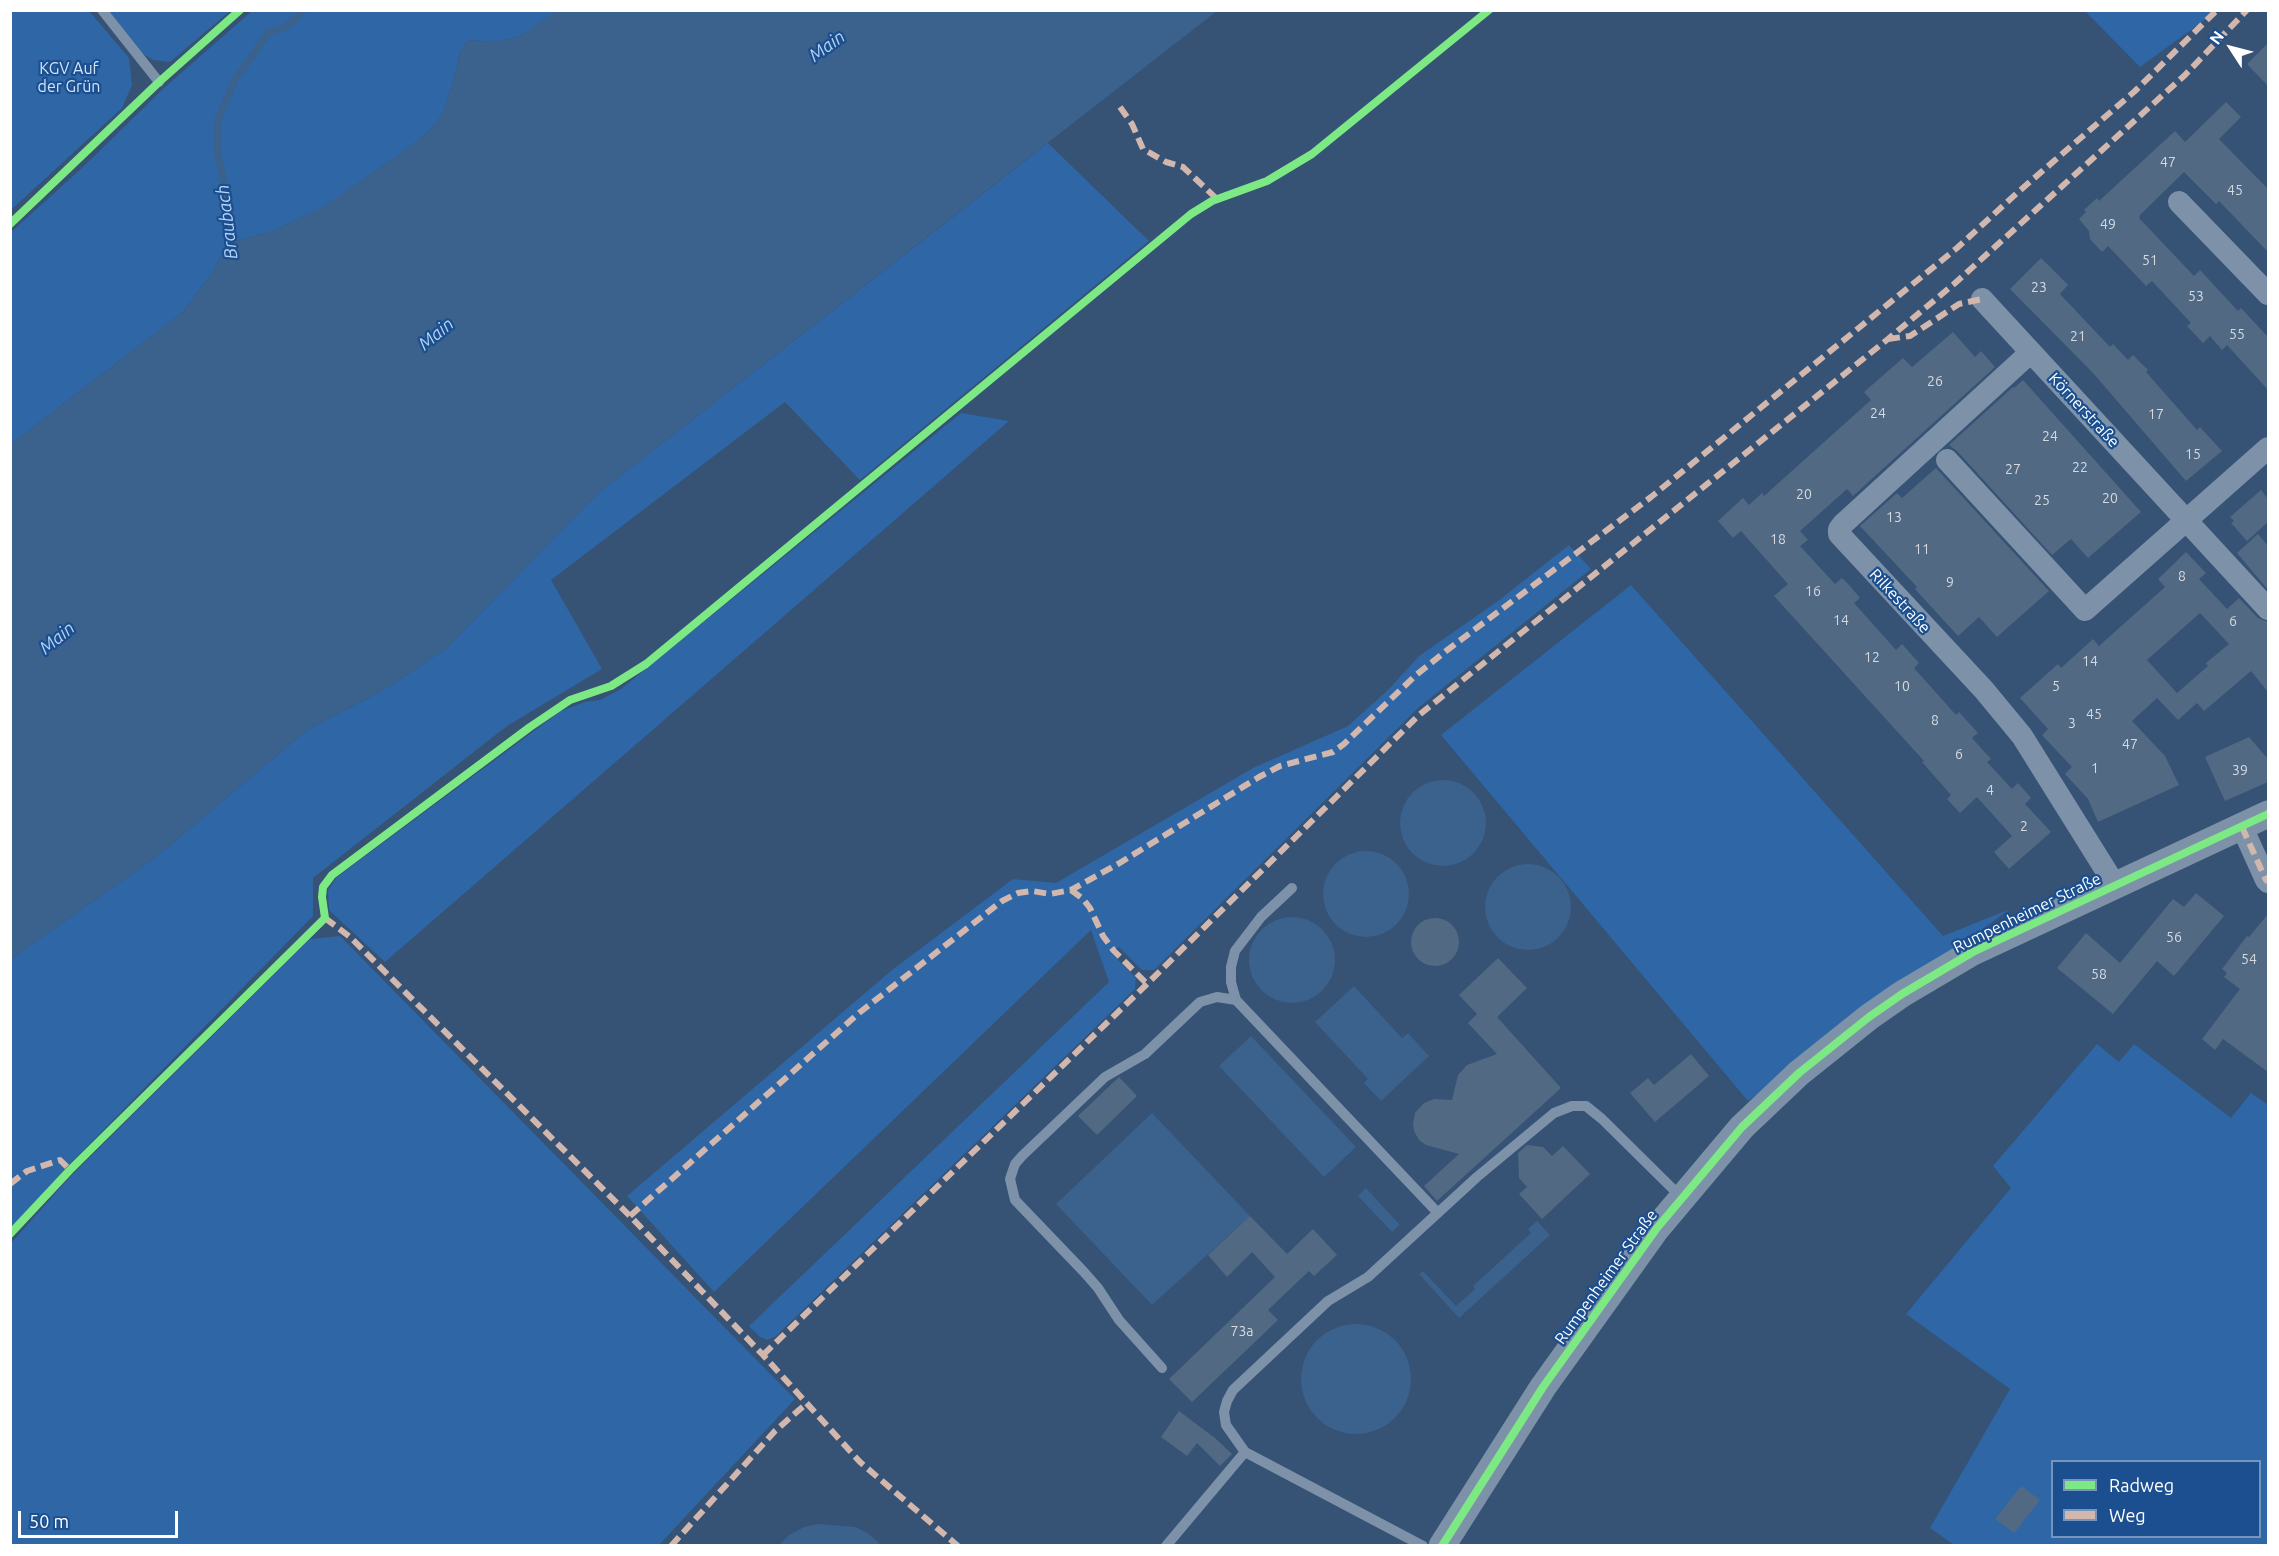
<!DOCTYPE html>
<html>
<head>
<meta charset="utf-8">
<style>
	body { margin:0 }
	#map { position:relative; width:2279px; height:1556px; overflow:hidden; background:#365274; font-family:Ubuntu,sans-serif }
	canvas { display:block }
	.frame { position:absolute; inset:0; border:12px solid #fff; pointer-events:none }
	.legend { position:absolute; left:2051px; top:1460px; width:210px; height:78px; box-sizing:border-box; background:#1b4f8f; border:2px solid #7695bc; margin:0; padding:8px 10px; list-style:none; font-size:18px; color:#fff }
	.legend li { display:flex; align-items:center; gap:12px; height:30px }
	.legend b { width:30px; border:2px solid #7695bc }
	.north { position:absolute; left:2201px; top:18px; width:60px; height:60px; -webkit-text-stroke:4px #1b4f8f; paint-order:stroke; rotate:306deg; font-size:16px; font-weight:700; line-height:24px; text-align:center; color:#fff }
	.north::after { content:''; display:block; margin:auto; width:21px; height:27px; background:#fff; clip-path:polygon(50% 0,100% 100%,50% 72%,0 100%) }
	.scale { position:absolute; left:18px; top:1511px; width:160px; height:27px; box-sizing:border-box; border:3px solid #fff; border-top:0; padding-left:8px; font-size:18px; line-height:21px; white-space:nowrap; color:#fff; -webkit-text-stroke:4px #1b4f8f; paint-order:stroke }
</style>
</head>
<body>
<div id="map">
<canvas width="2279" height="1556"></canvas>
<div class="frame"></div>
<ul class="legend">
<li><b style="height:8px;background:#7ce984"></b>Radweg</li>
<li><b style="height:8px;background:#d1b7ad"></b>Weg</li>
</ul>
<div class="north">N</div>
<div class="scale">50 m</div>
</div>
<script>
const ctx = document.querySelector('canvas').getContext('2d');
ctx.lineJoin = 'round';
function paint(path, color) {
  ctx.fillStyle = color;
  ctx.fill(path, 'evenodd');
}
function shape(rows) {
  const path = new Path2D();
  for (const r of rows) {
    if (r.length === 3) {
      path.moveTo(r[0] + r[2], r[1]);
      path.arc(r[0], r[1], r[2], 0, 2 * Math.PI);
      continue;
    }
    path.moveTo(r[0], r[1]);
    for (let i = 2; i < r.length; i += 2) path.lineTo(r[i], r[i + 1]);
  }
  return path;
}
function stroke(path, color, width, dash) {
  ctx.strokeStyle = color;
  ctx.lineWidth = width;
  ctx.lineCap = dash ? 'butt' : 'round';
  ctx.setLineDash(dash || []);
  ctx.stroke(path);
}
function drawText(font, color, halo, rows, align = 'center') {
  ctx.font = font + ' Ubuntu,sans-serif';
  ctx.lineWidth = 4.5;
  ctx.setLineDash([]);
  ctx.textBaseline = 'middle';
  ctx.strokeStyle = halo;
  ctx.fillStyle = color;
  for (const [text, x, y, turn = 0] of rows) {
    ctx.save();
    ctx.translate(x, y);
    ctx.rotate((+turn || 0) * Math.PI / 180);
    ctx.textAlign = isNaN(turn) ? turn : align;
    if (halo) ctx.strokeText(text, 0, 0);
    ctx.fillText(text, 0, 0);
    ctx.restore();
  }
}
paint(shape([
	[11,10,89,11,129,58,132,85,122,108,11,210],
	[109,11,230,11,170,62,153,60,141,53],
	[252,11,557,11,519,37,493,42,468,40,460,52,454,79,443,113,432,128,415,143,324,207,273,231,228,243,212,273,183,312,11,444,10,233,83,167,165,87],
	[2085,11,2217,11,2140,67],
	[1048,143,1149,241,860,480,785,402,551,580,602,669,507,726,313,878,313,916,74,1160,11,1228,11,959,156,857,307,730,385,689,447,648,597,494],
	[961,413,1009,421,385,962,329,910,328,890,337,877,561,711,585,702,600,700,621,689],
	[1569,545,1591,569,1418,708,1154,970,1142,970,1119,947,1111,953,1136,978,1135,989,775,1337,767,1340,760,1337,749,1326,1109,982,1091,930,714,1292,627,1196,892,970,1013,879,1056,883,1253,768,1348,726,1389,689,1419,656,1498,601],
	[1631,585,1943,936,2010,909,1748,1101,1441,735],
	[340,936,795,1399,659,1545,11,1545,11,1243,71,1176,310,939],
	[2097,1044,2119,1062,2134,1044,2231,1118,2251,1093,2268,1105,2268,1545,1954,1545,1930,1528,2010,1389,1906,1314,2011,1188,1993,1166],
	[2052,1462,2260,1462,2260,1536,2052,1536]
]), '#2f66a5');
paint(shape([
	[557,10,1217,11,597,494,447,648,385,689,307,730,156,857,11,959,11,444,183,312,212,273,228,243,273,231,323,207,415,143,432,128,443,113,454,79,460,52,468,40,493,42,519,37],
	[1443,823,43],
	[1366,894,43],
	[1528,907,43],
	[1292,960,43],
	[1354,986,1402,1038,1408,1033,1429,1056,1381,1101,1364,1083,1368,1079,1315,1022],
	[1251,1036,1356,1147,1324,1177,1219,1066],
	[1152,1113,1250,1216,1152,1305,1056,1204],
	[1366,1188,1400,1225,1392,1232,1358,1196],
	[1537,1221,1550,1235,1459,1318,1419,1274,1423,1271,1456,1306,1475,1289,1473,1286,1531,1233,1528,1229],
	[1356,1379,55],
	[818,1524,856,1527,869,1534,881,1545,779,1545,789,1535,804,1527]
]), '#3b618d');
stroke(shape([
	[230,252,226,195,217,150,218,119,235,80,269,32,283,28,296,19,302,10]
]), '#3b618d', 7);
paint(shape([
	[2268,43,2268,86,2247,64],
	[2226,102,2241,117,2219,139,2268,189,2268,252,2219,201,2216,204,2184,172,2140,215,2139,218,2194,276,2200,270,2238,311,2241,308,2268,337,2268,390,2227,345,2222,350,2210,336,2203,343,2187,326,2191,323,2152,281,2146,286,2108,246,2102,252,2090,239,2089,231,2079,219,2086,212,2084,210,2097,198,2099,201,2175,131,2185,142],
	[2041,258,2068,285,2060,294,2110,347,2113,344,2128,360,2133,355,2148,370,2146,372,2197,430,2200,427,2222,451,2186,481,2093,373,2010,289],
	[1953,332,1975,357,1981,351,1995,367,1853,496,1847,489,1800,531,1808,540,1800,546,1835,584,1842,578,1850,586,1860,598,1854,603,1896,650,1902,644,1919,663,1914,668,1956,715,1959,712,1978,733,1972,738,1991,759,1987,762,2012,789,2018,783,2031,798,2025,804,2051,832,2009,869,1994,852,2012,836,1977,797,1960,813,1947,799,1951,795,1922,762,1924,761,1774,596,1788,584,1741,531,1733,538,1718,521,1743,498,1749,505,1762,493,1764,496,1871,400,1864,392,1903,358,1912,367],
	[2023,380,2141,512,2088,558,2071,539,2052,555,1957,451,1949,445,2013,387,2014,388],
	[1936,468,2049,591,1997,637,1979,617,1958,636,1915,589,1917,587,1860,526,1897,493,1902,498],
	[2261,490,2268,499,2268,522,2247,541,2231,523,2234,521,2230,517],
	[2258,534,2268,546,2268,590,2237,553],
	[2186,552,2206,573,2199,579,2227,609,2239,598,2258,618,2268,622,2268,692,2251,671,2204,711,2197,703,2178,720,2157,698,2132,721,2165,756,2179,785,2098,822,2088,799,2065,774,2072,767,2042,735,2048,729,2020,698,2058,664,2061,668,2093,639,2099,646,2165,587,2158,579],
	[2200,613,2229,644,2206,663,2208,666,2177,693,2147,660],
	[2249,737,2268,759,2268,782,2225,801,2205,757],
	[2196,893,2224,916,2174,976,2157,961,2113,1014,2057,968,2086,933,2120,963,2173,899,2184,907],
	[2268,914,2268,1072,2223,1039,2215,1050,2202,1039,2240,989,2224,977,2227,973,2222,969,2247,936,2249,937],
	[1435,942,24],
	[1498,958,1527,988,1497,1017,1561,1088,1437,1201,1424,1186,1459,1154,1426,1145,1419,1140,1414,1131,1413,1123,1415,1113,1424,1103,1434,1099,1452,1100,1458,1075,1467,1065,1497,1054,1468,1023,1477,1014,1459,995],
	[1691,1054,1709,1076,1655,1122,1630,1093,1648,1078,1654,1085],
	[1119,1077,1137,1096,1097,1135,1078,1116],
	[1527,1145,1543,1147,1552,1156,1563,1146,1590,1174,1542,1219,1519,1194,1527,1187,1519,1178,1518,1153],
	[1250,1216,1287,1254,1313,1229,1337,1255,1314,1276,1309,1271,1268,1310,1278,1320,1192,1402,1169,1379,1275,1277,1252,1252,1227,1277,1208,1255],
	[1179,1411,1215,1438,1232,1454,1220,1466,1197,1443,1187,1456,1161,1437],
	[2021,1486,2040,1500,2014,1533,1995,1519]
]), '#526984');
stroke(shape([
	[102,10,159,82],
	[1236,1000,1231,982,1231,967,1235,951,1261,917,1292,888],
	[1162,1368,1119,1320,1098,1288,1084,1272,1015,1200,1010,1179,1015,1164,1022,1156,1105,1077,1145,1054,1200,1002,1217,997,1236,1000,1438,1213],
	[1166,1546,1245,1452],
	[1423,1546,1245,1452,1226,1425,1224,1412,1227,1401,1233,1390,1328,1301,1368,1277,1477,1177,1554,1113,1572,1106,1586,1106,1602,1119,1682,1198]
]), '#7d92a8', 10);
stroke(shape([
	[2179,202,2268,294],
	[1982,299,2268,609],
	[2031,352,1843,524,1839,529,1839,534,1984,690,2022,736,2115,885],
	[1947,460,2085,610,2268,448],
	[2242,827,2266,880,2268,882]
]), '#7d92a8', 22);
stroke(shape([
	[1442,1546,1543,1387,1657,1228,1742,1127,1799,1073,1869,1017,1902,994,1973,952,2268,814]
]), '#7d92a8', 27);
stroke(shape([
	[1120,107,1132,124,1143,149,1166,162,1183,167,1217,199],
	[1888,339,1910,336,1959,304,1982,299],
	[2242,827,2266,880,2268,882],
	[1071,890,1083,899,1090,908,1103,936,1114,951,1147,984],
	[325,918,350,937,630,1216,763,1355,860,1462,958,1546],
	[10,1184,27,1171,60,1160,70,1170],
	[630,1216,859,1013,1002,901,1018,893,1032,891,1050,894,1071,890,1118,864,1259,777,1280,766,1333,752,1344,744,1415,676,1446,651,1651,497,1957,248,2017,193,2135,91,2217,10],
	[763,1355,1147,984,1419,715,1888,339,1954,284,2185,75,2247,10],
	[671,1546,775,1431,807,1403]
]), '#d1b7ad', 6, [12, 6]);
stroke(shape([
	[10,224,159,82,240,10],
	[10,1234,70,1170,325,918,322,897,323,887,332,875,530,727,570,700,611,686,646,664,1191,214,1212,201,1267,181,1312,154,1489,10],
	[1442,1546,1543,1387,1657,1228,1742,1127,1799,1073,1869,1017,1902,994,1973,952,2268,814]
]), '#7ce984', 8);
drawText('14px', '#d4dae0', null, [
	["47",2168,162],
	["45",2235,190],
	["49",2108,224],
	["51",2150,260],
	["23",2039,287],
	["53",2196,296],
	["55",2237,334],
	["21",2078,336],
	["26",1935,381],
	["24",1878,413],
	["17",2156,414],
	["24",2050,436],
	["15",2193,454],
	["22",2080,467],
	["27",2013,469],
	["20",1804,494],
	["20",2110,498],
	["25",2042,500],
	["13",1894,517],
	["18",1778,539],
	["11",1922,549],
	["8",2182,576],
	["9",1950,582],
	["16",1813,591],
	["14",1841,620],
	["6",2233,621],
	["12",1872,657],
	["14",2090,661],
	["10",1902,686],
	["5",2056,686],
	["45",2094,714],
	["8",1935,720],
	["3",2072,723],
	["47",2130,744],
	["6",1959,754],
	["1",2095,768],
	["39",2240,770],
	["4",1990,790],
	["2",2024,826],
	["56",2174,937],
	["54",2249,959],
	["58",2099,974],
	["73a",1242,1331]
]);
drawText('16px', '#cfe3fa', '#1b4f8f', [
	["KGV Auf",69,69],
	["der Grün",69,87]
]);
drawText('16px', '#fff', '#1b4f8f', [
	["Körnerstraße",2084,410,47],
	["Rilkestraße",1900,601,47],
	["Rumpenheimer Straße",2027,913,-26],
	["Rumpenheimer Straße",1606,1277,-54]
]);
drawText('italic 18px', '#b5d3f5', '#1b4f8f', [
	["Main",827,46,-36],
	["Braubach",227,222,-97],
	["Main",436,334,-39],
	["Main",57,638,-39]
]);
</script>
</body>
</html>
